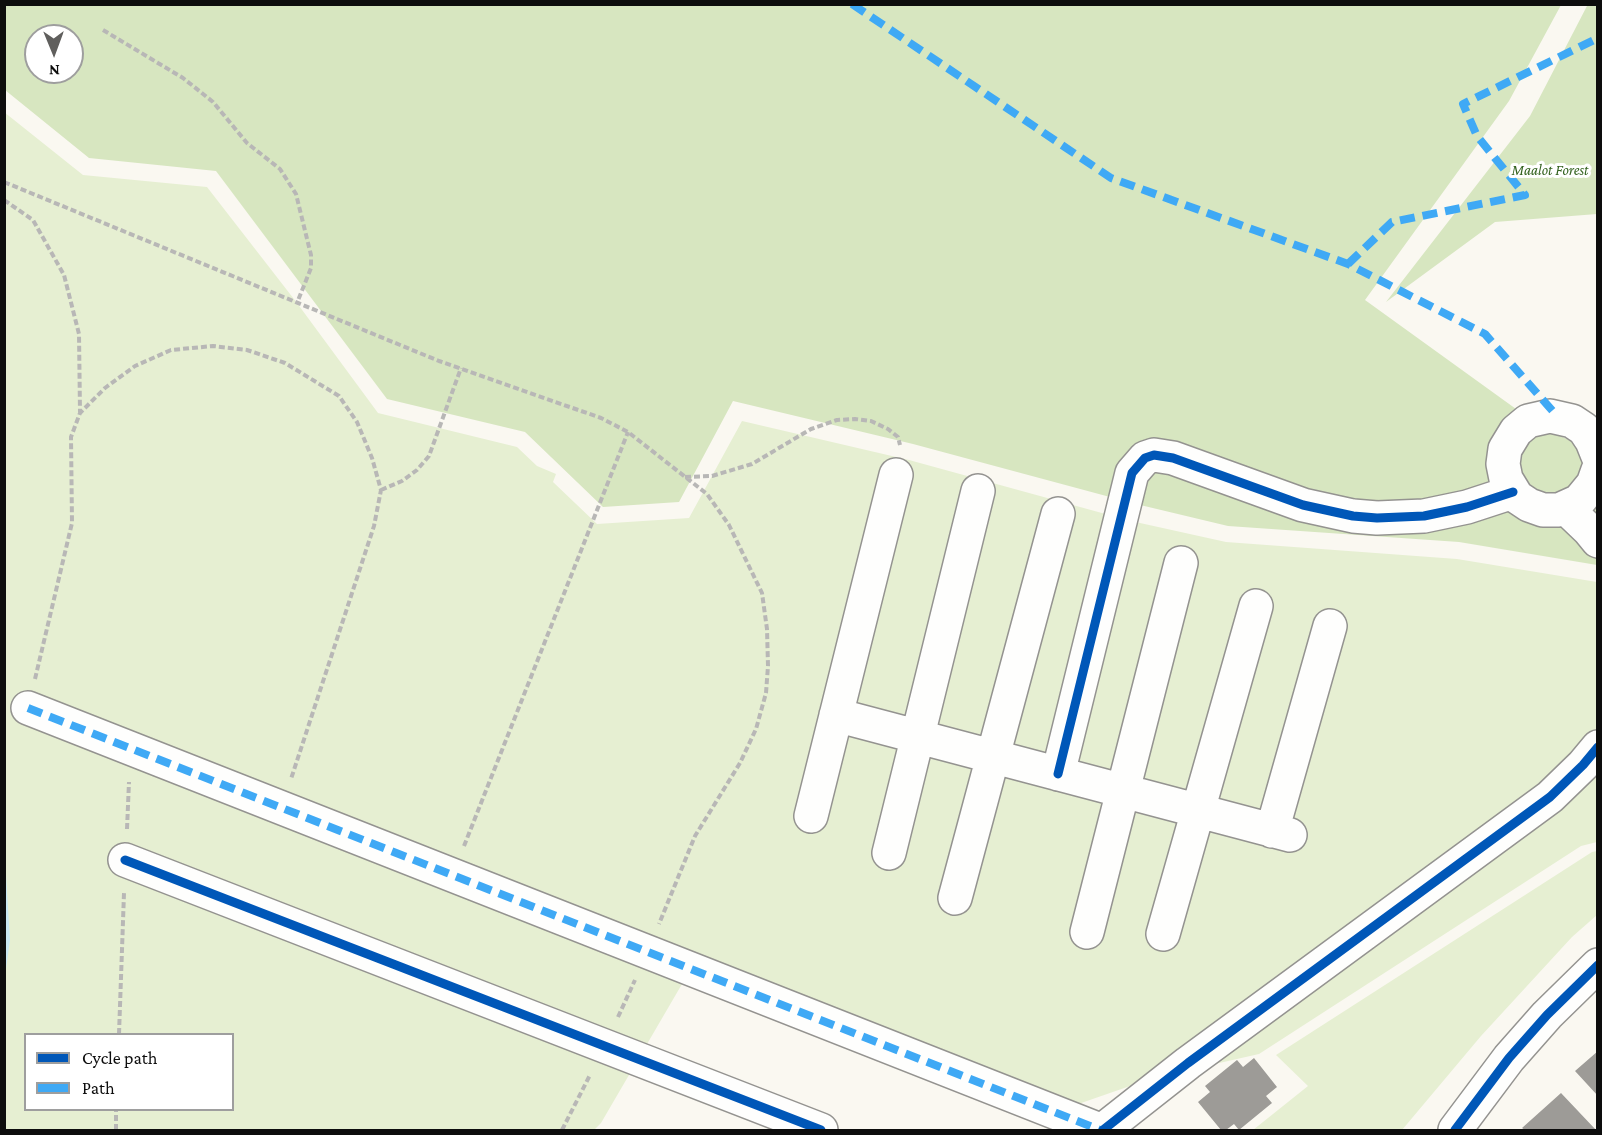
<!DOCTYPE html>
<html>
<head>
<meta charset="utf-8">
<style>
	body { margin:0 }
	#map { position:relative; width:1602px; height:1135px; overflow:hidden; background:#faf8f1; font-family:"Crimson Pro",serif }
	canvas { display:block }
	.frame { position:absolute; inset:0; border:6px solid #0d0d0d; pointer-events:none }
	.legend { position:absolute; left:24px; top:1033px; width:210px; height:78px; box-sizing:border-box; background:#fff; border:2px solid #9e9e9e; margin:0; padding:8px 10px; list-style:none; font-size:18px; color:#0d0d0d }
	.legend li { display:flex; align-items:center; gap:12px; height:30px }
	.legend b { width:30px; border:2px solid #9e9e9e }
	.north { position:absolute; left:24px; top:24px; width:60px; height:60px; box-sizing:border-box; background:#fff; border:2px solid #9e9e9e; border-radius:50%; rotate:179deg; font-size:16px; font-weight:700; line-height:24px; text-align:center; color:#0d0d0d }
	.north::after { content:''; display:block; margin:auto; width:21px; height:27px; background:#605f5d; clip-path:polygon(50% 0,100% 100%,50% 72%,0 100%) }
</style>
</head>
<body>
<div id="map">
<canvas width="1602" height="1135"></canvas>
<div class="frame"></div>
<ul class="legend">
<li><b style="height:8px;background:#0057b8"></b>Cycle path</li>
<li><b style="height:8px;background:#3fa9f5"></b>Path</li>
</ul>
<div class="north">N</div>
</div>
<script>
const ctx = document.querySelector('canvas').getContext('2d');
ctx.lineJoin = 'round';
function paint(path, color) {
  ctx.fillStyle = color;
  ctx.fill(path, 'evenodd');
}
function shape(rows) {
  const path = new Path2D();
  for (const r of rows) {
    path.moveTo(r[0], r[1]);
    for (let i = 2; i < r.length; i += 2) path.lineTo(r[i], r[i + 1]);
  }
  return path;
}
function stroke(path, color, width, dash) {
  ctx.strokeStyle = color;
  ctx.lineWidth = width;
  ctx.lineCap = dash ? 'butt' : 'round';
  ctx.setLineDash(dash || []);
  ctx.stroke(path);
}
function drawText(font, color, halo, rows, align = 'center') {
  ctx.font = font + ' "Crimson Pro",serif';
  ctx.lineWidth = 6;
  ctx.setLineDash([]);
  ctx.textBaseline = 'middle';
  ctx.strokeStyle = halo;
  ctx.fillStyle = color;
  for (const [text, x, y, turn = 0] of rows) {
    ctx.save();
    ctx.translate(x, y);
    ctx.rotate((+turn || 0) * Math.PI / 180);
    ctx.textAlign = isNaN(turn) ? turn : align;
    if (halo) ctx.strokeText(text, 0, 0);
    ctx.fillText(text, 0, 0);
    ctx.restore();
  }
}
paint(shape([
	[4,112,83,175,207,187,297,303,378,413,517,447,537,466,556,474,553,482,597,524,689,518,742,421,909,460,1131,521,1226,542,1457,559,1597,582,1597,842,1581,846,1259,1054,1153,1078,1064,1109,689,972,601,1123,594,1130,5,1130],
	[26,1034,232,1034,232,1110,26,1110],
	[1597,851,1597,915,1572,937,1481,1036,1402,1130,1253,1130,1308,1086,1276,1055,1592,852]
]), '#e6efd2');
paint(shape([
	[1588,4,1598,5,1597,214,1495,222,1386,302,1530,116],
	[4,5,1561,5,1509,101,1365,300,1541,427,1597,453,1597,565,1459,542,1228,526,1136,504,913,444,733,401,679,502,603,507,525,432,387,399,216,171,89,158,5,90],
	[36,36,72,36,72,72,36,72]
]), '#d7e6c0');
paint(shape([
	[4,843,10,940,5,976,4,976]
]), '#c9e8f3');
paint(shape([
	[1598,1051,1598,1096,1575,1071],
	[1254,1058,1277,1087,1266,1096,1272,1103,1239,1130,1234,1124,1226,1130,1221,1130,1198,1102,1210,1092,1205,1086,1237,1060,1243,1067],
	[1561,1093,1596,1130,1525,1130,1522,1128]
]), '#9d9b97');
const minor = shape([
	[1598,456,1592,441,1584,429,1572,421,1550,416,1528,421,1516,431,1505,449,1503,464,1506,479,1517,497,1529,505,1543,510,1559,510,1579,501,1593,484,1598,470],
	[1566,508,1589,530,1598,541],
	[28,708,1100,1130],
	[836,715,1290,835],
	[1058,774,1132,473,1145,458,1154,455,1173,458,1303,505,1353,516,1377,518,1424,516,1467,507,1513,492],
	[811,816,896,475],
	[1272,831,1330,626],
	[889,853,978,491],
	[125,860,821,1130],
	[955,898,1058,514],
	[1087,932,1181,563],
	[1163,934,1256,606],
	[1103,1130,1188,1063,1550,797,1583,765,1598,747],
	[1455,1130,1509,1058,1547,1015,1598,965]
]);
stroke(minor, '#949390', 36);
stroke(shape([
	[103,30,183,78,213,102,247,143,280,169,296,194,311,255,311,268,297,303],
	[4,182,439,361,601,418,628,432,707,494,729,525,762,593,767,629,768,666,766,693,756,729,740,763,695,836,659,924],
	[4,200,33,220,64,275,79,334,80,412],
	[685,477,712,476,752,464,811,429,837,420,855,419,871,421,888,429,898,437,900,445],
	[381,490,402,481,417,470,429,456,461,368],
	[35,679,72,523,71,437,80,413,105,388,135,366,171,350,213,346,247,350,285,363,339,396,357,422,372,458,381,490,374,526,291,779],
	[127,829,129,782],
	[464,846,628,432],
	[618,1017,635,980],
	[119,1034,124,893],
	[116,1130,116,1110],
	[562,1130,590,1075]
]), '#b8b7b6', 4, [6, 3]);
stroke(minor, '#fefefd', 33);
stroke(shape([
	[852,4,1111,178,1348,264,1485,334,1557,416],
	[1348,264,1392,222,1525,195,1477,136,1463,104,1598,38],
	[28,708,1100,1130]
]), '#3fa9f5', 8, [15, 8]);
stroke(shape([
	[1058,774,1132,473,1145,458,1154,455,1173,458,1303,505,1353,516,1377,518,1424,516,1467,507,1513,492],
	[125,860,821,1130],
	[1103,1130,1188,1063,1550,797,1583,765,1598,747],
	[1455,1130,1509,1058,1547,1015,1598,965]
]), '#0057b8', 9);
drawText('italic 15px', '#33621f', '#fff', [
	["Maalot Forest",1550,170]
]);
</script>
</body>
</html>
